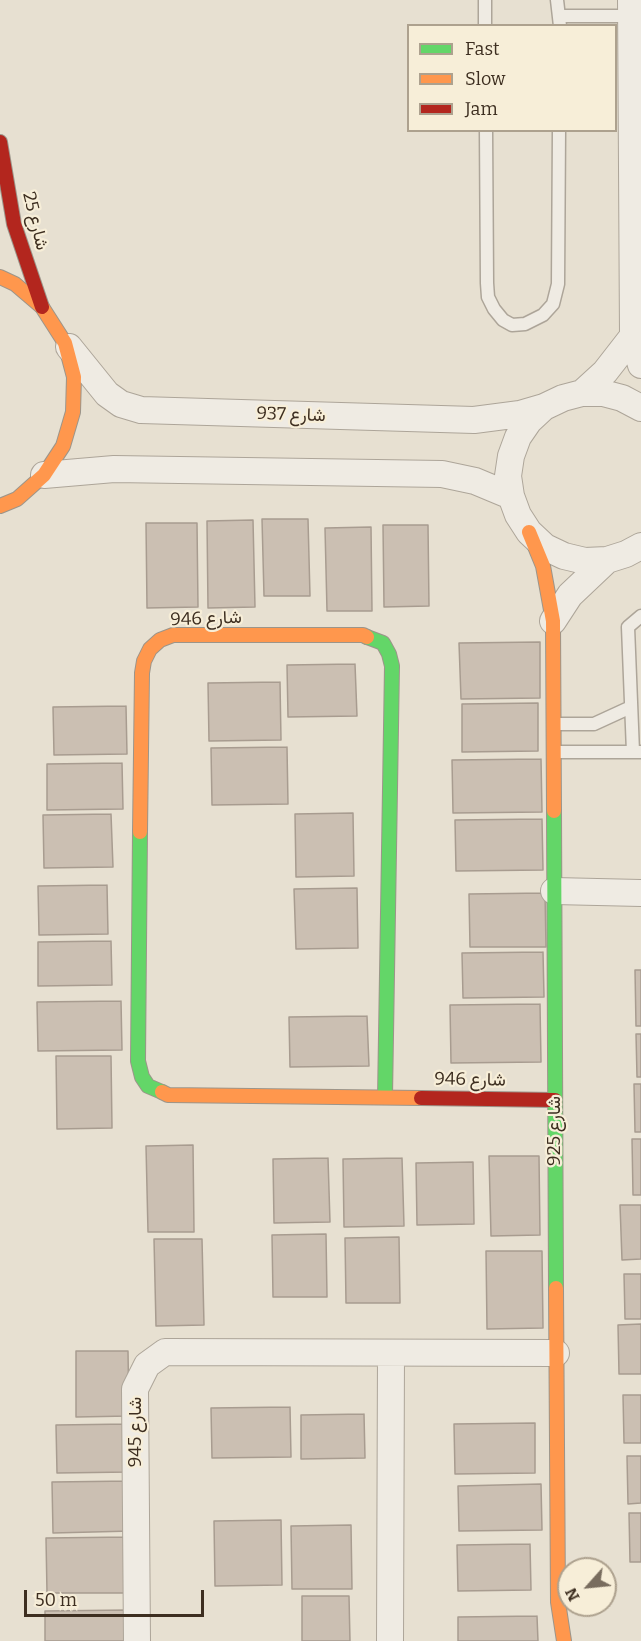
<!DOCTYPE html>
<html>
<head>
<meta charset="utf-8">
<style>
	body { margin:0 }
	#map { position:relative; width:641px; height:1641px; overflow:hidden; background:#e7e0d1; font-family:Bitter,serif }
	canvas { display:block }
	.legend { position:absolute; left:407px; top:24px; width:210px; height:108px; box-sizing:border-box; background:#f7eed8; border:2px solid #ada18e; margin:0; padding:8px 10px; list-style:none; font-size:18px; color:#3d2e20 }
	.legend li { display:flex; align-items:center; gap:12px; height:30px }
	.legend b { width:30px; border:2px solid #ada18e }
	.north { position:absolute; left:557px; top:1557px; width:60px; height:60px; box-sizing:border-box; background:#f7eed8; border:2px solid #ada18e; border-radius:50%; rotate:243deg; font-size:16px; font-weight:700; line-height:24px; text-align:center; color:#3d2e20 }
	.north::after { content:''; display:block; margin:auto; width:21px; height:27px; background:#786c5e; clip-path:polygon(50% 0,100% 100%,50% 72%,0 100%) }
	.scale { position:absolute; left:24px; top:1590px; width:180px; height:27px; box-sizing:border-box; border:3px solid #3d2e20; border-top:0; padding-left:8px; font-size:18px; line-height:21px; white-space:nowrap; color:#3d2e20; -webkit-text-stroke:4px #f7eed8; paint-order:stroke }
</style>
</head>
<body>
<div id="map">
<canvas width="641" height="1641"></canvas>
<ul class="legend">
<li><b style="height:8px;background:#63d668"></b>Fast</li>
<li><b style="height:8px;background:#ff974d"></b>Slow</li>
<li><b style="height:8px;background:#b3261e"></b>Jam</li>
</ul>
<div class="north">N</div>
<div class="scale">50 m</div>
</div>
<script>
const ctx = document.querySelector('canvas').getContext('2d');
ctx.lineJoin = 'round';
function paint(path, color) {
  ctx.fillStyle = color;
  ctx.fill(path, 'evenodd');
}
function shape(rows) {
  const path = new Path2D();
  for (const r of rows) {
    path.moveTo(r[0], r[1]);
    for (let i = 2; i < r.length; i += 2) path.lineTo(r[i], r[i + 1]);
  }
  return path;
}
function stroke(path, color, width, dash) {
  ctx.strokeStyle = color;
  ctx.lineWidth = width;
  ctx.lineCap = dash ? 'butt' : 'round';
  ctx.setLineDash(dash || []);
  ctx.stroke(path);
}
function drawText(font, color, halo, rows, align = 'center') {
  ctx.font = font + ' Bitter,Vazirmatn,serif';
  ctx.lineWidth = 4.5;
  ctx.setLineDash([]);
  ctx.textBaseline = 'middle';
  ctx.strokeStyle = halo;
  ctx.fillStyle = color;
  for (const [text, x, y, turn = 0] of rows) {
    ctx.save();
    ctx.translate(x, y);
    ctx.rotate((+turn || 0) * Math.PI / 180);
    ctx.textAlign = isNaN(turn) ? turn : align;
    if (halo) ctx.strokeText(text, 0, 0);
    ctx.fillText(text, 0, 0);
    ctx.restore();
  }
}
const building = shape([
	[262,519,308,519,310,596,264,596,262,519],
	[253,520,255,607,208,608,207,521,253,520],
	[146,523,197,523,198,607,147,608,146,523],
	[383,525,428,525,429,606,384,607,383,525],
	[371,527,372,611,327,611,325,528,371,527],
	[540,642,540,698,461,699,459,643,540,642],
	[355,664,357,716,288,717,287,665,355,664],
	[280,682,281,740,209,741,208,683,280,682],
	[538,703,538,751,462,752,462,704,538,703],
	[126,706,127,754,54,755,53,707,126,706],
	[287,747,288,804,212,805,211,748,287,747],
	[541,759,542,812,453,813,452,760,541,759],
	[122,763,123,809,47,810,47,764,122,763],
	[353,813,354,876,296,877,295,814,353,813],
	[111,814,113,867,44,868,43,815,111,814],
	[542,819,543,870,456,871,455,820,542,819],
	[107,885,108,934,39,935,38,886,107,885],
	[357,888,358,948,296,949,294,889,357,888],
	[545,893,546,947,470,947,469,894,545,893],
	[111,941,112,985,38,986,38,942,111,941],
	[543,952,544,997,463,998,462,953,543,952],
	[635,970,641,970,641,1026,636,1026,635,970],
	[121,1001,122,1050,38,1051,37,1002,121,1001],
	[540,1004,541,1062,451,1063,450,1005,540,1004],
	[367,1016,369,1066,290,1067,289,1017,367,1016],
	[636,1034,641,1034,641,1077,637,1077,636,1034],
	[56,1056,111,1056,112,1128,57,1129,56,1056],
	[634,1084,641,1084,641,1132,635,1132,634,1084],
	[632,1139,641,1139,641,1195,633,1195,632,1139],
	[193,1145,194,1232,148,1232,146,1146,193,1145],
	[489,1156,539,1156,540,1235,491,1236,489,1156],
	[328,1158,330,1222,274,1223,273,1159,328,1158],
	[402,1158,404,1226,344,1227,343,1159,402,1158],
	[473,1162,474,1224,417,1225,416,1163,473,1162],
	[620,1205,641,1205,641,1259,622,1260,620,1205],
	[326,1234,327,1297,273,1297,272,1235,326,1234],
	[399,1237,400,1303,346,1303,345,1238,399,1237],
	[154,1239,202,1239,204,1325,156,1326,154,1239],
	[486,1251,542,1251,543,1328,487,1329,486,1251],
	[624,1274,641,1274,641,1319,625,1319,624,1274],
	[641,1324,641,1374,619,1374,618,1325,641,1324],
	[76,1351,128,1351,129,1416,76,1417,76,1351],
	[623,1395,641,1395,641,1443,624,1443,623,1395],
	[290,1407,291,1457,212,1458,211,1408,290,1407],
	[364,1414,365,1458,301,1459,301,1415,364,1414],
	[535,1423,535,1473,455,1474,454,1424,535,1423],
	[129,1424,130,1472,57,1473,56,1425,129,1424],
	[627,1456,641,1456,641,1503,628,1504,627,1456],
	[131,1481,132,1531,53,1533,52,1482,131,1481],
	[541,1484,542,1530,459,1531,458,1486,541,1484],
	[629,1513,641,1513,641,1562,630,1562,629,1513],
	[281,1520,282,1585,215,1586,214,1521,281,1520],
	[351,1525,352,1589,292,1589,291,1526,351,1525],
	[129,1537,130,1593,47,1593,46,1538,129,1537],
	[530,1544,531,1590,458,1591,457,1545,530,1544],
	[302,1596,349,1596,350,1641,302,1641,302,1596],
	[128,1610,128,1641,45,1641,45,1611,128,1610],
	[537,1616,538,1641,458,1641,458,1617,537,1616]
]);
paint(building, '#cbbfb2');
stroke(building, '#a89c90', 1.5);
const lane = shape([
	[485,0,485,26],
	[557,0,560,26],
	[560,16,631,16],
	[486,130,487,283,488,297,494,309,503,320,512,325,525,324,543,315,553,304,558,284,559,130],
	[555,724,594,724,631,707],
	[555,752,641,752],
	[633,752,628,627,641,616]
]);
const street = shape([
	[631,0,633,336,641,365],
	[69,347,107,394,121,404,141,410,474,420,520,414,544,407],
	[582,393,605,372,633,336],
	[641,408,622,398,603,393,582,393,563,398,544,407,529,421,518,437,511,456,508,476,511,496,518,515,529,532,545,547,564,556,585,561,607,560,626,554,641,546],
	[44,475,114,469,442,474,475,481,511,496],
	[553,621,570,595,607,560],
	[554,891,641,893],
	[137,1641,135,1389,147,1365,165,1352,556,1353],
	[390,1641,391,1353]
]);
const fast = shape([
	[367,637,383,643,389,654,392,666,385,1097],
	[554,811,556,1288],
	[140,832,138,1061,142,1077,148,1086,162,1092]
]);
const slow = shape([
	[0,277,15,284,42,307,65,343,74,377,73,412,63,446,44,475,17,499,0,506],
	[529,532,543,566,553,621,554,811],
	[140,832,142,673,144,661,150,649,160,640,173,635,363,635,367,637],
	[162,1092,168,1095,421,1098],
	[556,1288,558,1602,564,1641]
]);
const jam = shape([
	[0,142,14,224,42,307],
	[421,1098,555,1100]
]);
stroke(lane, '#ada599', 15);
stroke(street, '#ada599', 28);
stroke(fast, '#9c958a', 16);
stroke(slow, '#9c958a', 16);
stroke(jam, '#9c958a', 16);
stroke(lane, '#efebe3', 12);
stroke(street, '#efebe3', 26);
stroke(fast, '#63d668', 14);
stroke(slow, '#ff974d', 14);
stroke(jam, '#b3261e', 14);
drawText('18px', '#3d2e20', '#f7eed8', [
	["شارع 25",35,221,76],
	["شارع 937",291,415,2],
	["شارع 946",206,619,-2],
	["شارع 946",470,1080,1],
	["شارع 925",555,1131,-90],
	["شارع 945",136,1432,-90]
]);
</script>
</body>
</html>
